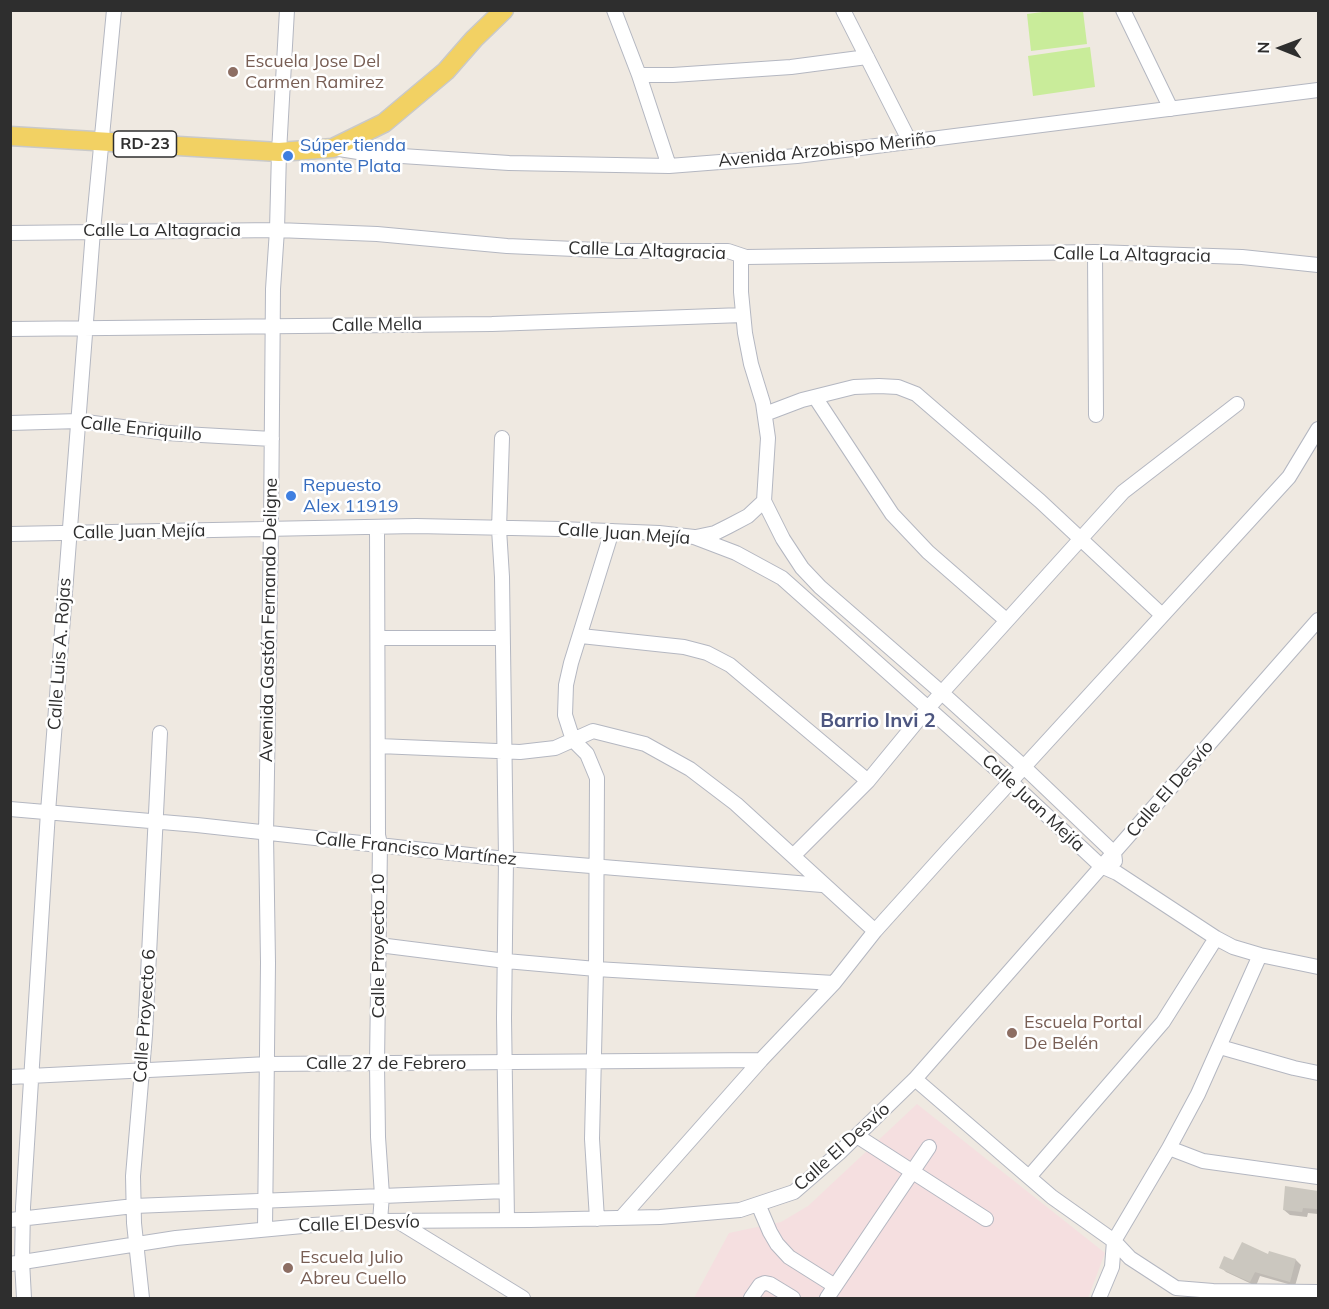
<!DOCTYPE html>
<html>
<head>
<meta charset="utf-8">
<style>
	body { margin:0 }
	#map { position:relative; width:1329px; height:1309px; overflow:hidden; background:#efe9e1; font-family:Mulish,sans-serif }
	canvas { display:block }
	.frame { position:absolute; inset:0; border:12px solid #2e2e2e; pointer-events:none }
	.north { position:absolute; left:1251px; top:18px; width:60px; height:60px; -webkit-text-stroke:4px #fff; paint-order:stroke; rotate:271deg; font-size:16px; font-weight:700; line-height:24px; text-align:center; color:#2e2e2e }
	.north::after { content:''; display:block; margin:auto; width:21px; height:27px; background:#2e2e2e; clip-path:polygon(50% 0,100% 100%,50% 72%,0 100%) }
</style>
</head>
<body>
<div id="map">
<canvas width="1329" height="1309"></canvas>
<div class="frame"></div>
<div class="north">N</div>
</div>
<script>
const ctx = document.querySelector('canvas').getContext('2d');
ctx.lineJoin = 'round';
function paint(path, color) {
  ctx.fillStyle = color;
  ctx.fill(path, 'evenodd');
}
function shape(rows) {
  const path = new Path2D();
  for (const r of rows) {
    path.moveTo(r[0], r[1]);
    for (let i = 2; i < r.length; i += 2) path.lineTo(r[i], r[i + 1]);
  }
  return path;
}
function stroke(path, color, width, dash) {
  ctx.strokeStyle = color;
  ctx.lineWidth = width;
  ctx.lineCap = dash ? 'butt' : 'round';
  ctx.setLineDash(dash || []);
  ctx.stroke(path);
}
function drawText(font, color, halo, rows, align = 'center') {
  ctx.font = font + ' Mulish,sans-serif';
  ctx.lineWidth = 5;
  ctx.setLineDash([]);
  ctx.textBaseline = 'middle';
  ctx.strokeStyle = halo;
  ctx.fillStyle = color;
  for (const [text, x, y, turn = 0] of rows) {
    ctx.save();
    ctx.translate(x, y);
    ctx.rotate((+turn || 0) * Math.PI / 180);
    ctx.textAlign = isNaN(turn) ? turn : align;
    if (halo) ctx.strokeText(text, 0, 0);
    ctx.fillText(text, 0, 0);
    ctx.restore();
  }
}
paint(shape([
	[917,1104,1105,1253,1088,1298,694,1298,729,1233,781,1222,808,1206]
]), '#f5dfe0');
paint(shape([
	[1058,10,1083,11,1087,44,1031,51,1027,14],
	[1090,47,1095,87,1033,96,1028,56]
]), '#c9ec9a');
paint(shape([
	[1286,1188,1318,1193,1318,1214,1308,1213,1307,1217,1290,1215,1284,1210],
	[1269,1256,1296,1260,1301,1265,1295,1286,1260,1276,1256,1286,1226,1272,1221,1267,1234,1262]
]), '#0003');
paint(shape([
	[1285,1186,1318,1191,1317,1209,1303,1208,1302,1212,1283,1210],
	[1242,1242,1268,1254,1269,1251,1296,1259,1290,1282,1255,1272,1250,1282,1219,1268,1224,1256,1233,1260]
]), '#cbc7bf');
const minor = shape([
	[614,10,639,75,673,75,791,67,867,57],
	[843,10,910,142],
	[1123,10,1171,109],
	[639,75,669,166],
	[333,148,371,154,509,163,669,166,797,156,1318,90],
	[10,233,277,230,377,234,507,246,620,251,728,251,746,257,1095,252,1242,257,1318,265],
	[1095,252,1096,415],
	[741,256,741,292,745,333,751,364,763,403,768,438,764,501],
	[10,329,492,324,743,315],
	[815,397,892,514,928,552,1006,620],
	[765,414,802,400,854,387,879,386,898,387,916,394,1040,501,1162,615],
	[10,423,79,421,166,433,272,439],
	[502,438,499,529,502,577,506,859,504,1018,507,1220],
	[764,501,783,539,802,568,820,587,942,693,1024,767,1114,853,1115,861],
	[377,527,378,835,380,844,377,1064,378,1137,382,1195,380,1221],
	[10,534,416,526,560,529,659,533,694,537,736,553,782,578,1011,782,1101,866,1117,873,1216,938,1233,947,1260,955,1318,967],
	[696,537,715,533,729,526,748,516,764,501],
	[581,636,684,647,707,653,730,665,868,781],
	[379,638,502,638],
	[379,746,520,752,555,748,593,731,645,744,690,769,736,804,875,931],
	[10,809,197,825,506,859,822,885],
	[793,856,868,781,928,708,1123,492,1237,404],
	[379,945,506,961,596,969,834,983],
	[1220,1047,1294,1068,1318,1073],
	[10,1077,268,1064,761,1060],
	[915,1079,1052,1197,1114,1241,1130,1258,1176,1288,1213,1291,1318,1292],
	[857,1136,986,1219],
	[1169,1148,1203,1161,1318,1177],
	[1029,1177,1163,1022,1216,938],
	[758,1204,770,1232,777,1244,789,1257,835,1286],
	[622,1217,761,1060,834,983,875,931,947,851,1289,477,1318,429],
	[597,1219,592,1139,596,969,597,778,587,754,573,740,565,715,566,685,571,663,612,531],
	[10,1220,134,1206,506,1191],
	[399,1222,523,1298],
	[265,1229,268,963,266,834,271,529,273,289,277,230,279,152,287,10],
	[10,1264,176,1238,313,1225,380,1221,530,1220,660,1217,740,1210,794,1192,839,1153,915,1079,1318,620],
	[24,1298,22,1261,23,1207,48,812,93,231,114,10],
	[142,1298,134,1223,133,1176,145,1035,160,733],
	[751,1298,760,1285,765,1283,770,1284,793,1298],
	[827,1298,929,1147],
	[1099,1298,1112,1267,1114,1241,1169,1148,1198,1094,1260,955]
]);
const major = shape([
	[10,136,279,152,333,148,384,123,446,71,474,39,504,10]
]);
stroke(minor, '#b4b7c1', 16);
stroke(major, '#c9c9c9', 21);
stroke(minor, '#fff', 14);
stroke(major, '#f2d163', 18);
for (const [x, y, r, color] of [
	[233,72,6,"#8d6e63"],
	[288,156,6,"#3f7fe0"],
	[291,496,6,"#3f7fe0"],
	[1012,1033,6,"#8d6e63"],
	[288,1268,6,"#8d6e63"]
]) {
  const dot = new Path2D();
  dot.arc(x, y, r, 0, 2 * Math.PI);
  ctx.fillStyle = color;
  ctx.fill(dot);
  stroke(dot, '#fff', 2);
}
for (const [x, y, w] of [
	[145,144,63]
]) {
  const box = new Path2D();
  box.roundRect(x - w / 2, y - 13, w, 26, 4.5);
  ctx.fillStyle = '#fff';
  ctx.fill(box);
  stroke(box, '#2e2e2e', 1.5);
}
drawText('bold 16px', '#2e2e2e', null, [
	["RD-23",145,144]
]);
drawText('18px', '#785e54', '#fff', [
	["Escuela Jose Del",245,62],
	["Carmen Ramirez",245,83],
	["Escuela Portal",1024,1023],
	["De Belén",1024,1044],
	["Escuela Julio",300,1258],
	["Abreu Cuello",300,1279]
], 'left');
drawText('18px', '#366cbe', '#fff', [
	["Súper tienda",300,146],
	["monte Plata",300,167],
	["Repuesto",303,486],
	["Alex 11919",303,507]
], 'left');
drawText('18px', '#2e2e2e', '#fff', [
	["Avenida Arzobispo Meriño",827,150,-6],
	["Calle La Altagracia",162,231],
	["Calle La Altagracia",647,251,2],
	["Calle La Altagracia",1132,255,1],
	["Calle Mella",377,325,-1],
	["Calle Enriquillo",141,429,6],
	["Calle Juan Mejía",139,532,-1],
	["Calle Juan Mejía",624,534,4],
	["Avenida Gastón Fernando Deligne",269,620,-89],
	["Calle Luis A. Rojas",60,654,-86],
	["Calle El Desvío",1170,789,-49],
	["Calle Juan Mejía",1033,803,43],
	["Calle Francisco Martínez",416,849,6],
	["Calle Proyecto 10",379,946,-90],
	["Calle Proyecto 6",145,1016,-86],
	["Calle 27 de Febrero",386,1064],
	["Calle El Desvío",842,1147,-42],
	["Calle El Desvío",359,1224,-2]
]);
drawText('bold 20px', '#4d5680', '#fff', [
	["Barrio Invi 2",878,721]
]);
</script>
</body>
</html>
